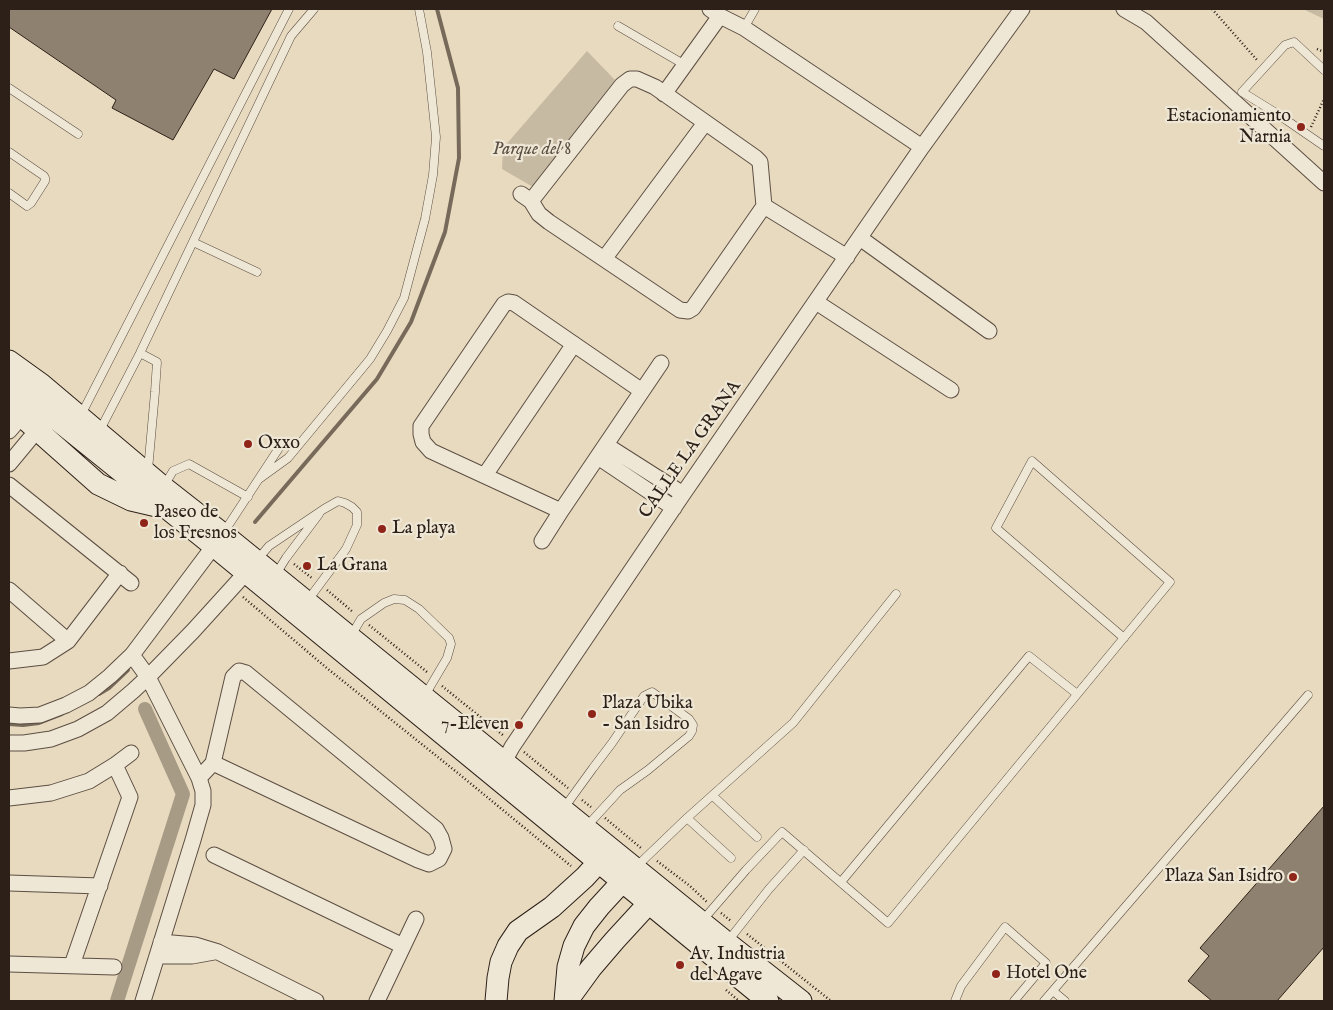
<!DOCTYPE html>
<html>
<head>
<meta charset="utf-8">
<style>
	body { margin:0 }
	#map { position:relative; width:1333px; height:1010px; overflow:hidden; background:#e7dabf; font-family:"IM FELL English",serif }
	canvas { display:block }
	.frame { position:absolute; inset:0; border:10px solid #2d2018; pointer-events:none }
</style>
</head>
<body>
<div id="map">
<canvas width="1333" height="1010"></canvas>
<div class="frame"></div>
</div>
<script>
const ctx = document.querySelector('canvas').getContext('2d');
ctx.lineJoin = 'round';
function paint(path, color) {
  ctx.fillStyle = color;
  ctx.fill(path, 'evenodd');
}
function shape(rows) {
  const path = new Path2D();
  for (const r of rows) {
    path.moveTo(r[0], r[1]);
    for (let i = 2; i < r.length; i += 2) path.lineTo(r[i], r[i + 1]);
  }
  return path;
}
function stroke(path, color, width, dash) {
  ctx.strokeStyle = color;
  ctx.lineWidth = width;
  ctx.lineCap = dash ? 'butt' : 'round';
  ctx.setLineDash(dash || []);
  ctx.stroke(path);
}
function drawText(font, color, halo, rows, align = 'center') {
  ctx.font = font + ' "IM FELL English",serif';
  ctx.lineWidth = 4.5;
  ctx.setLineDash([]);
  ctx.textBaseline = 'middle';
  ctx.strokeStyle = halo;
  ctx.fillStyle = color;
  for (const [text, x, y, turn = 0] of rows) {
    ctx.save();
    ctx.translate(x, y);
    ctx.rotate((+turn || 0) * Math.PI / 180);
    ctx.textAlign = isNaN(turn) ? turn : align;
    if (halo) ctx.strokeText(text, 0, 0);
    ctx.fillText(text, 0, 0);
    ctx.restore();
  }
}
paint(shape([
	[1303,9,1324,9,1324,19],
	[587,51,615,80,533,187,502,169,503,148]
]), '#c7baa3');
stroke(shape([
	[255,522,377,379,411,322,445,232,459,158,458,88,437,9],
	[99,694,109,688,128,670],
	[9,724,23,725,39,723,62,714]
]), '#776a5a', 4);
stroke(shape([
	[117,1001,183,794,145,709]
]), '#a89b86', 14);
const building = shape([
	[9,9,272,9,234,79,214,69,173,140,112,108,116,100,9,27,9,9],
	[1324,806,1324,947,1277,1001,1212,1001,1188,981,1209,956,1200,948,1324,806]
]);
paint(building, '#8e816f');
stroke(building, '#2d2018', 1);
const lane = shape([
	[618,26,685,65],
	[744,28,755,9],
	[1324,70,1294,42,1285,45,1242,92,1276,113,1324,146],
	[9,88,78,134],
	[9,152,44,176,45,178,45,181,31,203,27,206,9,193],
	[193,242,257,272],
	[140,353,157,362,155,392,148,470],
	[81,415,289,9],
	[100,430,140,353,291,36,314,9],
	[259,479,288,458,370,359,387,331,404,298,425,219,433,175,436,137,427,52,419,9],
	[164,486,173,471,189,464,248,497],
	[224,532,281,445],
	[257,560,269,546,324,509,338,501,345,503,352,507,357,512,357,525,346,549,308,600],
	[276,574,286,558,319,514],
	[351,636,361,619,384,603,394,599,405,600,419,609,449,638,451,644,447,658,424,697],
	[713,796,757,837],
	[564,808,593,768,612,743,644,696,652,692,689,719,693,725,692,731,689,736,648,770,620,790,587,826],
	[687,818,731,858],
	[636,867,687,818,793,723,896,594],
	[841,882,1029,656,1077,694],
	[702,921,746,870,782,832,888,923,1170,582,1032,461,996,528,1124,638],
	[728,941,769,889,804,850],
	[1053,991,1065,1001],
	[955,1001,961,986,1005,927,1046,963,1014,1001],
	[1044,1001,1308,695]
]);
const street = shape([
	[710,9,720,16,744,28,922,147],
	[1124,9,1146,22,1324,183],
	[664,94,720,16],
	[521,194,531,201,539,214,549,222,680,310,688,311,693,308,764,206],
	[531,201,622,85,630,79,637,79,655,87,756,158,760,162,764,206],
	[764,206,847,257],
	[860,238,989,331],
	[604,259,705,123],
	[816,302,951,390],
	[9,431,28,409],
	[606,445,683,494],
	[598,457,674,508],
	[9,464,43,423],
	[485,475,574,344],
	[9,485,131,583],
	[561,511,431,451,423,442,421,434,421,426,504,304,508,302,514,303,642,391],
	[542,541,561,511,661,363],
	[9,590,68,641],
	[132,655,148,677,199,778,203,791,203,805,193,840,143,1001],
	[9,661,43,657,68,641,120,573],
	[9,715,20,716,40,715,66,705,89,693,110,676,132,655,219,539],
	[9,743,24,743,51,739,78,729,107,713,133,691,148,677,193,631,252,566],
	[499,770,504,762,512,747,683,494,922,147,1022,9],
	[199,778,213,763,233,677,239,671,246,673,436,829,441,838,444,849,439,859,429,864,418,860,213,763],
	[9,798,51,793,89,781,115,765,131,753],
	[214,855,403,946],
	[9,883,100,886],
	[161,942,195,945,218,952,316,1001],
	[157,956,192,956,214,952],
	[9,964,114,967],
	[72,965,130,797,115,765],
	[377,1001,416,919]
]);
const secondary = shape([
	[9,361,41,384,163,487,223,534,727,943,801,1001],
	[9,381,214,546,768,1001],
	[9,405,98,484,131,500,161,507],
	[496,1001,498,978,501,962,508,946,518,931,552,907,585,877,607,853],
	[565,1001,568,967,574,946,584,926,599,907,632,871],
	[567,1001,591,968,615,940,649,903]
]);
stroke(lane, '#5c4e42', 9);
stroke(street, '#5c4e42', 17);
stroke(secondary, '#2d2018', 23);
stroke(shape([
	[1212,9,1257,60],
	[1317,49,1324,52],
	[1311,127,1324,99],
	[294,564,313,579],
	[327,590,353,612],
	[243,597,328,669,459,774,571,866],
	[369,625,427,672],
	[442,686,504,736],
	[524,752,568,788],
	[582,800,591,807],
	[605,818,641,848],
	[657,861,690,886,707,902],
	[721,913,731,921],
	[747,934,831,1001],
	[726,990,739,1001]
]), '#2d2018', 2.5, [1, 2.5]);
stroke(lane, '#efe7d5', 8);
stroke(street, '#efe7d5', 15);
stroke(secondary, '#efe7d5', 21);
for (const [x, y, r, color] of [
	[1301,127,5,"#8f2418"],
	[248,444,5,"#8f2418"],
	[144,523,5,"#8f2418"],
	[382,529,5,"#8f2418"],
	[307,566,5,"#8f2418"],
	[592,714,5,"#8f2418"],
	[519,725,5,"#8f2418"],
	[1293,877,5,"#8f2418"],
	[680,965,5,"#8f2418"],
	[996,974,5,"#8f2418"]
]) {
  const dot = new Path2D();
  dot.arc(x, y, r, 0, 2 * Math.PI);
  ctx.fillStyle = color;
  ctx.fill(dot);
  stroke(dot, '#efe7d5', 2);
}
drawText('18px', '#2d2018', '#efe7d5', [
	["Estacionamiento",1291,117,"right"],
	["Narnia",1291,138,"right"],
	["Oxxo",258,444],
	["Paseo de",154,513],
	["los Fresnos",154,534],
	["La playa",392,529],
	["La Grana",317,566],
	["Plaza Ubika",602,704],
	["- San Isidro",602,725],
	["7-Eleven",509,725,"right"],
	["Plaza San Isidro",1283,877,"right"],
	["Av. Industria",690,955],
	["del Agave",690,976],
	["Hotel One",1006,974]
], 'left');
drawText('italic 18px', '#5b4e42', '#efe7d5', [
	["Parque del 8",532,150]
]);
drawText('18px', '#2d2018', '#efe7d5', [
	["CALLE LA GRANA",691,450,-55]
]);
</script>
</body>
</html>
